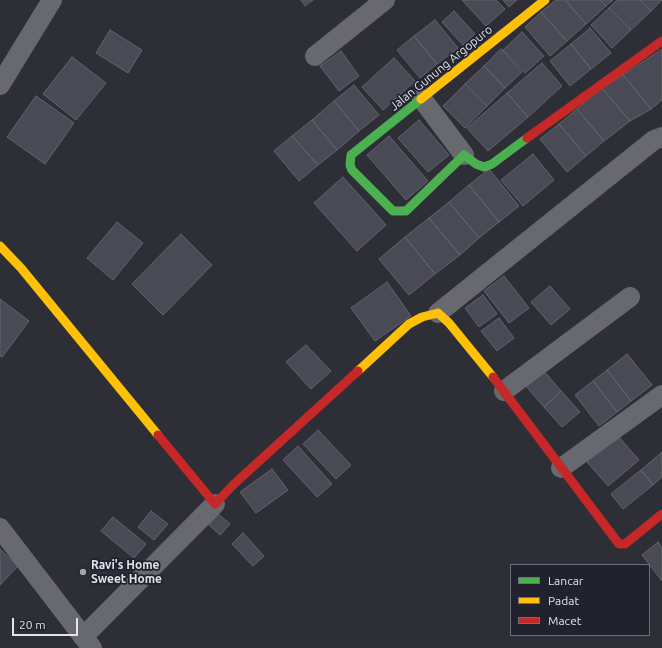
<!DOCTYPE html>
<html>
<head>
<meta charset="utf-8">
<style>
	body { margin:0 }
	#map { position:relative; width:662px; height:648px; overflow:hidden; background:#2e2f36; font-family:Ubuntu,sans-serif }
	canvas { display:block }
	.legend { position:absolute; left:510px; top:564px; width:140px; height:72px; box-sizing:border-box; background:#21222e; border:1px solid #6e6f79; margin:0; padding:5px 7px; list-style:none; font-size:12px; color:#e1e2ea }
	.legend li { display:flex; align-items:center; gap:8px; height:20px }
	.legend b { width:20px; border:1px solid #6e6f79 }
	.scale { position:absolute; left:12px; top:618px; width:66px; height:18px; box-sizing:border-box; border:2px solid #e1e2ea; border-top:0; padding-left:5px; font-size:12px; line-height:14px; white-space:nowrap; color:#e1e2ea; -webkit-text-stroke:3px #21222e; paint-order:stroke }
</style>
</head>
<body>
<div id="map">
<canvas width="662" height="648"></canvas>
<ul class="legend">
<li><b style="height:5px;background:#4caf50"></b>Lancar</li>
<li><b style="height:5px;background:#ffc107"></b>Padat</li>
<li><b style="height:5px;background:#c62828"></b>Macet</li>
</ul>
<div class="scale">20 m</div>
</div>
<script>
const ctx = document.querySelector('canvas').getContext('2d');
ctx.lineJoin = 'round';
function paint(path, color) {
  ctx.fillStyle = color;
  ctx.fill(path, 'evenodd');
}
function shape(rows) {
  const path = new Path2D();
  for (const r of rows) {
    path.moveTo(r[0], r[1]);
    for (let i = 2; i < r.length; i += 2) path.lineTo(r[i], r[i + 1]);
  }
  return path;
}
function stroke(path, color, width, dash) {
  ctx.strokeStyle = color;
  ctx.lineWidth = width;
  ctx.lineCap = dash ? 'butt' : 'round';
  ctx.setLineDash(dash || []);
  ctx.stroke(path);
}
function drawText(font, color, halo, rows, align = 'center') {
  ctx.font = font + ' Ubuntu,sans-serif';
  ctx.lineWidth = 3.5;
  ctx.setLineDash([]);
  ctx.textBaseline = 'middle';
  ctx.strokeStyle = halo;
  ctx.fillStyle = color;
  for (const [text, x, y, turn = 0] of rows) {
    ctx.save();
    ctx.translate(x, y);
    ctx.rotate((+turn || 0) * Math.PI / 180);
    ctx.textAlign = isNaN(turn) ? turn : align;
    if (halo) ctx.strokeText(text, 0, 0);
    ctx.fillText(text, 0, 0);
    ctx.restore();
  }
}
const building = shape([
	[301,0,313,0,305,6,301,0],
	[462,0,496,0,505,9,486,26,462,0],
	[503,0,517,0,509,7,503,0],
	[556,0,565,0,586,24,567,41,541,12,556,0],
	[565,0,600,0,606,6,586,24,565,0],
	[600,0,613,0,606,6,600,0],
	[617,0,640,0,651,11,631,30,609,8,617,0],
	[640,0,662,0,651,11,640,0],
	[609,8,631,30,612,48,591,25,609,8],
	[454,11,475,34,463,45,442,22,454,11],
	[541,12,567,41,550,56,525,27,541,12],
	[435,20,458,48,437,64,414,36,435,20],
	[590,28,611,53,591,69,571,44,590,28],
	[110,30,142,50,128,73,96,53,110,30],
	[522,32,544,56,525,73,503,50,522,32],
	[414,36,437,64,420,78,397,50,414,36],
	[571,44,591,69,570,86,550,61,571,44],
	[501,49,522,72,505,88,484,66,501,49],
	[662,49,662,100,651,109,623,75,662,49],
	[341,51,359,76,339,91,320,66,341,51],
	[72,57,106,83,76,120,43,94,72,57],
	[394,58,415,81,383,110,362,87,394,58],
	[542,63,562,86,528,117,507,93,542,63],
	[484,66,505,88,487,106,465,84,484,66],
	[623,75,651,109,630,121,602,88,623,75],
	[465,84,487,106,465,128,443,106,465,84],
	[354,85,379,115,359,131,334,101,354,85],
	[602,88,630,121,604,141,577,109,602,88],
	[507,93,528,117,488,151,467,128,507,93],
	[36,96,74,123,45,164,7,137,36,96],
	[334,101,359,131,337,150,312,120,334,101],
	[577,109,604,141,586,156,559,124,577,109],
	[312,120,337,150,318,165,292,136,312,120],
	[419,120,449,155,428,172,398,138,419,120],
	[559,124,586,156,567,172,540,139,559,124],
	[292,136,318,165,299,181,274,151,292,136],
	[389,136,428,181,406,200,367,155,389,136],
	[533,154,554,180,523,206,501,180,533,154],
	[489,169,519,206,499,222,469,185,489,169],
	[343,177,386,225,357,251,314,203,343,177],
	[469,185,499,222,479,238,449,202,469,185],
	[449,202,479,238,460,255,429,218,449,202],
	[429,218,460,255,435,274,405,237,429,218],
	[117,222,143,243,113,280,87,258,117,222],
	[181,234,212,265,163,315,132,284,181,234],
	[405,237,435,274,409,295,379,259,405,237],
	[504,276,529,308,509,323,484,291,504,276],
	[387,282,411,316,375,341,351,308,387,282],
	[550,286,570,309,551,325,531,302,550,286],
	[483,295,497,314,479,327,465,308,483,295],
	[0,299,29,321,2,357,0,356,0,299],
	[499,318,514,338,497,351,481,331,499,318],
	[306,345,331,371,311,389,286,362,306,345],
	[627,354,652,385,631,401,607,370,627,354],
	[543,370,561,391,544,407,525,385,543,370],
	[607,370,631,401,617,412,593,381,607,370],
	[593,381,617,412,599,426,575,395,593,381],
	[561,391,580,412,562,427,544,407,561,391],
	[318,430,351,465,336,479,303,444,318,430],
	[618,436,639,460,608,486,587,462,618,436],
	[298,446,332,484,317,497,283,460,298,446],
	[662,452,662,477,653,485,641,470,662,452],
	[272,469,288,490,256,513,240,492,272,469],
	[641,470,653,485,623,509,611,494,641,470],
	[151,511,168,524,154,540,138,527,151,511],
	[218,514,230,524,220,535,209,525,218,514],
	[113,517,146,544,134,558,101,531,113,517],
	[243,533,264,556,253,566,232,544,243,533],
	[658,542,662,548,662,581,642,555,658,542],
	[0,549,18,566,0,585,0,549]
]);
paint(building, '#494a55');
stroke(building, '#63646a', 1);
stroke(shape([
	[315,56,385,0],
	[0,85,52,0],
	[422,99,464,155],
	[438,313,654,140,662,137],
	[504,391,630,297],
	[561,468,662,395],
	[0,528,92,648],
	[83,637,215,504]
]), '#68696e', 20);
stroke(shape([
	[421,99,351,155,350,165,352,170,393,211,406,211,464,155,476,164,484,167,492,164,527,138]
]), '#4caf50', 9);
stroke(shape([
	[421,99,545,0],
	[0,246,21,268,158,435],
	[358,371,409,324,422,317,438,313,449,323,493,377]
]), '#ffc107', 9);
stroke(shape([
	[527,138,662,41],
	[493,377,619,544,625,544,662,514],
	[158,435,215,504,233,485,358,371]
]), '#c62828', 9);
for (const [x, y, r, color] of [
	[83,572,4,"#a2a3ab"]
]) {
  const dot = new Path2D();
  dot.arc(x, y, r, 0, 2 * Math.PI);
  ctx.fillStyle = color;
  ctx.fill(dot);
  stroke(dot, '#21222e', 1.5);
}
drawText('12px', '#e1e2ea', '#21222e', [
	["Jalan Gunung Argopuro",441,68,-39]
]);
drawText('bold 12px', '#e1e2ea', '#21222e', [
	["Ravi's Home",91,565],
	["Sweet Home",91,579]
], 'left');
</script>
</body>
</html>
